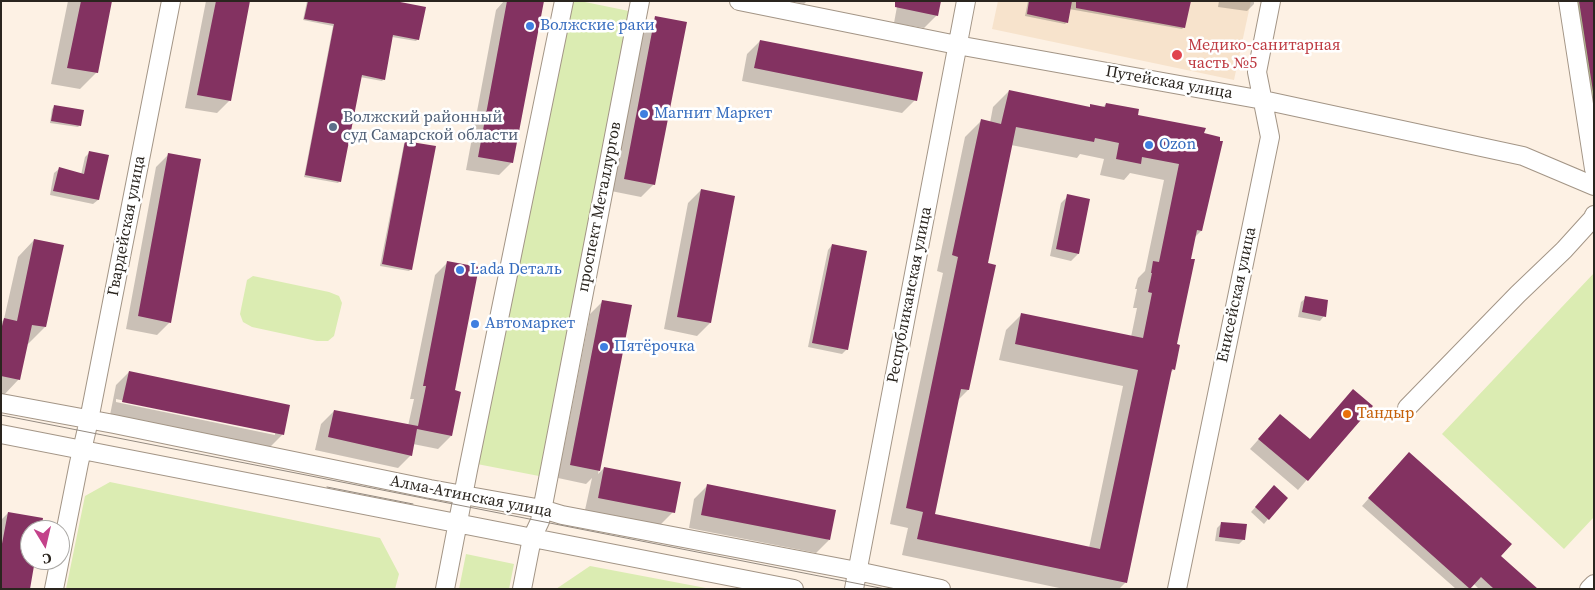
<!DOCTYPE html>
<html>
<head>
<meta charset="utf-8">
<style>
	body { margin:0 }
	#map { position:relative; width:1595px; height:590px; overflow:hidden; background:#fdf1e4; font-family:"Source Serif 4",serif }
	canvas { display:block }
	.frame { position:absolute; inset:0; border:2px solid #2a251f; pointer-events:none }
	.north { position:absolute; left:20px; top:520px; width:50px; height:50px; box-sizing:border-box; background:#fff; border:1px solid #aaa8a5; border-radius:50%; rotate:171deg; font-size:14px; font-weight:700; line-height:20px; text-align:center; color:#2a251f }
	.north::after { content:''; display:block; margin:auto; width:18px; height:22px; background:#c3428a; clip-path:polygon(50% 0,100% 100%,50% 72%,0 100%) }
</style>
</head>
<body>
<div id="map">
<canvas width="1595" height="590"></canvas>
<div class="frame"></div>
<div class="north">С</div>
</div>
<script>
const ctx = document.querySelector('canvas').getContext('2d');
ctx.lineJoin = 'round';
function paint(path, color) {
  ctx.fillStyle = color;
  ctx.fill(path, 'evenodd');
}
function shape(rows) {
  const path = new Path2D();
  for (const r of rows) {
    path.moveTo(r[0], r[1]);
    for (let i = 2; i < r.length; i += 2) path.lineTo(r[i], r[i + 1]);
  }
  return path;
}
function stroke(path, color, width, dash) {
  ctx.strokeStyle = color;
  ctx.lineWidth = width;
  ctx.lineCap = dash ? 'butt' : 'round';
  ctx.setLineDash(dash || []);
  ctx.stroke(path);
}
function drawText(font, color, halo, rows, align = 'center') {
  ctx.font = font + ' "Source Serif 4",serif';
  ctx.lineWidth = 5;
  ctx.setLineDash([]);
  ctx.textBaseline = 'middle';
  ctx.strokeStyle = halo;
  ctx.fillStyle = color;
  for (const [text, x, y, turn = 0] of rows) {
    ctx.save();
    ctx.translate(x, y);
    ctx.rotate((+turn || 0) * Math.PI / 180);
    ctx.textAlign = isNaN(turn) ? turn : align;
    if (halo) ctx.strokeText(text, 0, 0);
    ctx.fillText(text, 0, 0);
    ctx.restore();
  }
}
paint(shape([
	[998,1,1251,1,1234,80,992,29]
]), '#f7e3cc');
paint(shape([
	[566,1,580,1,629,11,539,476,477,464],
	[1577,1,1594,1,1594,105],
	[1594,273,1594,517,1564,549,1442,434],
	[253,276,329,292,339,296,342,303,334,336,328,341,317,341,252,327,243,322,240,314,247,280],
	[110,482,380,538,399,574,395,589,66,589,85,496],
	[466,554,514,564,509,589,459,589],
	[590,566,711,589,556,589]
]), '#dbecb2');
paint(shape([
	[68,1,111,1,97,72,80,89,51,84],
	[206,1,248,1,230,100,217,113,185,108],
	[307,1,388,1,418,39,416,41,392,37,384,79,382,81,360,77,340,181,338,183,304,177,333,26,303,20],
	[504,1,541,1,512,162,499,175,466,170,496,10],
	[789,1,807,1,804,4],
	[898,1,937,15,924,28,894,23],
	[1028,1,1189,1,1184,27,1182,29,1069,9,1067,22,1065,24,1025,16],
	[1219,1,1254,1,1254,4,1247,11,1218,7],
	[1569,1,1594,1,1594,130],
	[656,18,654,184,641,197,611,191,643,31],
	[760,41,915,100,902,113,742,81,747,54],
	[1009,91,1088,108,1091,106,1102,108,1106,104,1137,116,1204,129,1201,231,1194,238,1175,345,1174,369,1169,374,1126,582,1119,589,1064,589,902,555,908,528,890,524,943,273,937,271,965,137,981,121,990,123,993,107],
	[1011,145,1077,158,1080,154,1104,159,1100,175,1124,180,1130,173,1164,180,1145,271,1138,278,1135,289,1137,289,1133,308,1137,308,1131,337,1022,314,1006,330,999,360,1123,386,1089,548,933,515,957,401,968,390,986,264],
	[54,107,80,125,78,127,50,123,52,109],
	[406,142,411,269,409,271,380,266,404,144],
	[90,152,98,200,93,204,50,195,54,173,59,169,81,175,85,157],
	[169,154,170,322,157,335,126,329,156,167],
	[701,190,710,323,697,336,664,329,688,203],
	[1068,196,1078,254,1071,261,1050,256,1061,203],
	[34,240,45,327,28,344,27,343,19,379,3,396,1,396,1,323,4,319,18,257],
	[832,245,847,349,842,354,808,347,828,250],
	[448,262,454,391,460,393,451,436,438,449,413,444,411,455,398,468,315,450,321,424,334,411,408,426,414,399,410,399,435,275],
	[1306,298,1324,316,1320,321,1298,317,1301,302],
	[603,301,631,306,598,474,604,468,673,512,660,525,585,510,592,478,586,484,558,478,590,314],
	[129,372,289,406,282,435,269,448,110,415,116,385],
	[116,399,275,432,275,435,116,402],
	[1371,406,1298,490,1250,449,1280,415,1309,440],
	[1402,461,1499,556,1533,589,1479,589,1473,583,1469,589,1456,589,1362,506],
	[707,486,829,540,816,553,689,528,694,499],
	[1274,487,1268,519,1264,524,1251,512],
	[8,513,40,530,30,530,30,560,34,560,1,589,1,520],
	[1222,523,1244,539,1239,544,1215,541,1217,528]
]), '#0003');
paint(shape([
	[81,1,112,1,98,73,67,68],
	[216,1,250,1,231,101,197,95],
	[308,1,395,1,426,7,419,40,393,35,385,80,362,75,341,182,305,175,334,24,304,19],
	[507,1,544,1,513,163,478,157],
	[895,1,941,1,938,16,895,7],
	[1029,1,1072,1,1068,23,1027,14],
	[1076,1,1191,1,1185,28,1076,8],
	[1579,1,1594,1,1594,98],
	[655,16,687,22,655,185,624,179],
	[760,40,923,72,917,101,754,68],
	[1009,90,1090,107,1090,104,1105,107,1106,103,1139,109,1138,115,1206,128,1204,133,1220,137,1220,141,1223,141,1202,231,1197,230,1191,259,1195,259,1177,344,1180,345,1175,370,1172,369,1127,583,917,539,923,512,906,508,958,257,952,255,981,119,1001,124],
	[1016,127,1094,142,1095,138,1119,143,1116,159,1141,164,1142,157,1179,164,1159,262,1153,261,1151,273,1152,273,1148,292,1152,293,1143,338,1021,313,1015,344,1138,370,1100,549,935,514,961,389,969,390,996,265,988,263],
	[54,105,84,110,81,126,51,121],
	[405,141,436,146,412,270,382,264],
	[89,151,109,155,99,200,53,191,59,167,84,174],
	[168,153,201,159,171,323,138,316],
	[701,189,735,196,711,323,677,317],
	[1067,194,1090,199,1079,254,1056,249],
	[34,239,64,245,46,327,32,325,20,380,1,376,1,330,4,318,17,321],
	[832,244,867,251,848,350,812,343],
	[447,261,479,267,455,390,461,392,452,436,417,429,412,456,328,437,334,410,418,426,426,386,423,386],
	[1305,296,1328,300,1326,317,1302,312],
	[602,300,632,305,600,471,570,465],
	[129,371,290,405,284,435,122,402],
	[1353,389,1373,406,1308,481,1258,439,1280,414,1310,439],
	[1409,452,1512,544,1501,556,1538,589,1494,589,1481,577,1470,589,1368,498],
	[604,467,681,482,675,513,598,498],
	[707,484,836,510,830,540,701,515],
	[1274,485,1288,498,1269,520,1255,507],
	[8,512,43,518,41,530,30,530,30,560,35,560,30,589,1,589,1,549],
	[1221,522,1247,524,1245,540,1219,537]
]), '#833261');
const minor = shape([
	[739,1,957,45,1263,100,1523,156,1594,186],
	[1568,1,1594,169],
	[1,403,114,424,430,489,542,509,562,515,857,571,941,589],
	[1407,408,1518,294,1564,250,1593,218,1594,215],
	[1,434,794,589],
	[54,589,79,463,89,420,171,1],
	[445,589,468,470,564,1],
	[522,589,532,538,540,521,640,1],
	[854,589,966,1],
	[1177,589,1270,137,1257,72,1271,1],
	[1589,589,1594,584]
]);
stroke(minor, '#a39586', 20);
stroke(minor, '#fff', 18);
stroke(shape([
	[1,415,885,589],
	[327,487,413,504]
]), '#938a81', 1);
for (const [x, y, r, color] of [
	[530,26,5,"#3f7fe0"],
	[1177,55,6,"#e0444e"],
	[644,114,5,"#3f7fe0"],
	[333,127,5,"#5c6f8a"],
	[1149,145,5,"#3f7fe0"],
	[460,270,5,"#3f7fe0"],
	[475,324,5,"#3f7fe0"],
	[604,347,5,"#3f7fe0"],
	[1347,414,5,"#e8710a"]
]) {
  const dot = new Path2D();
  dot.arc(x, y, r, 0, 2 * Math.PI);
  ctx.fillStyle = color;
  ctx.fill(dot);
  stroke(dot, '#fff', 2);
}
drawText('16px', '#366cbe', '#fff', [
	["Волжские раки",540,26],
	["Магнит Маркет",654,114],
	["Ozon",1159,145],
	["Lada Dеталь",470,270],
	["Автомаркет",485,324],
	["Пятёрочка",614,347]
], 'left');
drawText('16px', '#be3a42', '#fff', [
	["Медико-санитарная",1188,46],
	["часть №5",1188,64]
], 'left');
drawText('16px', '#2a251f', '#fff', [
	["Путейская улица",1169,83,10],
	["проспект Металлургов",600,207,-79],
	["Гвардейская улица",127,226,-79],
	["Республиканская улица",910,295,-79],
	["Енисейская улица",1237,295,-78],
	["Алма-Атинская улица",471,497,11]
]);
drawText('16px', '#4e5e75', '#fff', [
	["Волжский районный",343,118],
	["суд Самарской области",343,136]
], 'left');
drawText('16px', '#c56008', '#fff', [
	["Тандыр",1357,414]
], 'left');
</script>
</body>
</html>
